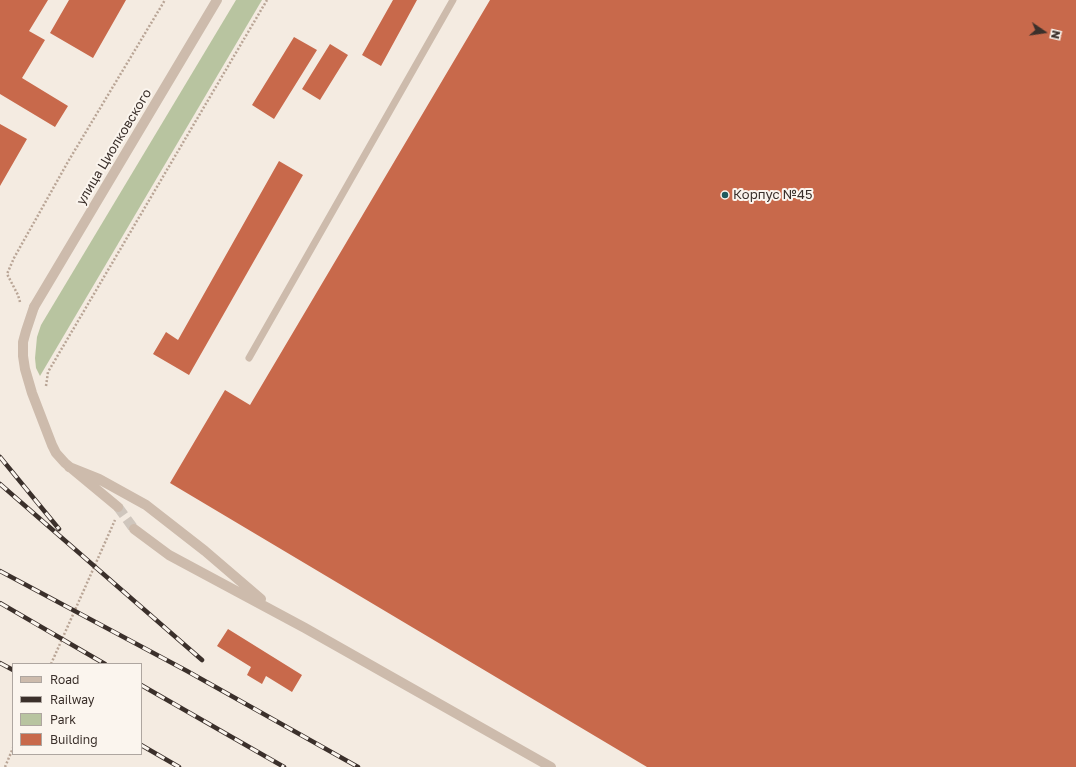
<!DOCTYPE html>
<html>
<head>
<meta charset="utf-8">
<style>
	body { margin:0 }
	#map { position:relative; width:1076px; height:767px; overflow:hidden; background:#f4ebe1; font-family:"Golos Text",sans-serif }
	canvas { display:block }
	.legend { position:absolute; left:12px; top:663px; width:130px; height:92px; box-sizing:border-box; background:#fbf5ee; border:1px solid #aea6a0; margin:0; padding:5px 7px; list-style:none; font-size:12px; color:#3b302b }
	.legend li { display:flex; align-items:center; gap:8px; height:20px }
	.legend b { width:20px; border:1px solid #aea6a0 }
	.north { position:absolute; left:1024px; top:12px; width:40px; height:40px; -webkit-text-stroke:3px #fbf5ee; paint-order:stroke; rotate:103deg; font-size:11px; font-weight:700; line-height:16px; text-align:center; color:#3b302b }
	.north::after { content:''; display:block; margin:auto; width:14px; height:18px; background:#3b302b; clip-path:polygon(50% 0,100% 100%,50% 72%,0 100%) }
</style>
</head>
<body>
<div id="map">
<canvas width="1076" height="767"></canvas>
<ul class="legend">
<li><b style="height:5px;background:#cdbbac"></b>Road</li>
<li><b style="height:5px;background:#3b302b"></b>Railway</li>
<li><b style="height:11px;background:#b8c4a0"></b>Park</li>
<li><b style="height:11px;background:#c8694b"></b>Building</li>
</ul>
<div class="north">N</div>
</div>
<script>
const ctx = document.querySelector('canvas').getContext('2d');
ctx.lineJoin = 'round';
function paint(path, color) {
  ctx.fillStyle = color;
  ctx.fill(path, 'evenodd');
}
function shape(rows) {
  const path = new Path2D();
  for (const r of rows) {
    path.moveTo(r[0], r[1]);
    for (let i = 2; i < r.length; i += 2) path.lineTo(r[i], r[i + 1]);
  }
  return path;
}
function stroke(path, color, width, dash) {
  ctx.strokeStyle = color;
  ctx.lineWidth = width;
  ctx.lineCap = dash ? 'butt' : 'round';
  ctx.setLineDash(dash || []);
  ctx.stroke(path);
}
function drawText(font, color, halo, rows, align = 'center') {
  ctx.font = font + ' "Golos Text",sans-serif';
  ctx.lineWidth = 4;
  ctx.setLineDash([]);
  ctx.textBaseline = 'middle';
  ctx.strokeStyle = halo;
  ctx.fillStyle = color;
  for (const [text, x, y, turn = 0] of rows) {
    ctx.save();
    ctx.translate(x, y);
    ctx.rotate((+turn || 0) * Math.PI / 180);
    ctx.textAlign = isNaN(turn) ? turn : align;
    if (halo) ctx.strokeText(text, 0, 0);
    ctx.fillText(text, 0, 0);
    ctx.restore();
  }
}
paint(shape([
	[236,0,262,0,40,376,36,368,35,358,37,337,41,325]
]), '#b8c4a0');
paint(shape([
	[0,0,48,0,29,31,45,40,22,78,68,106,55,127,0,94],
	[69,0,126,0,93,58,50,33],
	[393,0,417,0,381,66,362,55],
	[490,0,1076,0,1076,767,647,767,170,483,225,390,250,405],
	[294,37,317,50,274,119,252,105],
	[330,44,348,55,320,100,302,89],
	[0,124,27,139,0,186],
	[279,161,303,175,189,375,153,354,166,332,178,340],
	[228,629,302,675,292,692,266,676,262,684,247,675,251,667,217,646]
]), '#c8694b');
stroke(shape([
	[118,507,134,529]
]), '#cfc6bd', 10, [10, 5]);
stroke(shape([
	[20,302,18,295,7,274,14,258,69,160,165,0],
	[46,386,48,372,267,0],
	[51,664,115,520],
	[5,767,13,748]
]), '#b9a596', 2.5, [2, 2]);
stroke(shape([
	[249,358,453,0]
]), '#cdbbac', 7);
stroke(shape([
	[34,307,26,331,23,342,23,356,25,369,32,393,52,445,56,453,65,463,118,507],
	[69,467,99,479,146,505,205,551,261,599],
	[134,529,169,555,305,628,551,767]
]), '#cdbbac', 10);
stroke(shape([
	[34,307,217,0]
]), '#cdbbac', 10);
const rail = shape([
	[0,457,59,529],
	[0,484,202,660],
	[0,571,187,671,358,767],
	[0,603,105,664],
	[0,663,13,670],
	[141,685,284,767],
	[141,745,179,767]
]);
stroke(rail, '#3b302b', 4.5);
stroke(rail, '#fbf5ee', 3, [9]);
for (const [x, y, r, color] of [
	[725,195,4,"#1f5a5e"]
]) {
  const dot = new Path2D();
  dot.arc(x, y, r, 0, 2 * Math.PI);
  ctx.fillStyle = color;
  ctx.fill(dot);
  stroke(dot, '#fbf5ee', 1.5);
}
drawText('13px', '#3b302b', '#fbf5ee', [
	["улица Циолковского",114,147,-59]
]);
drawText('13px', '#3b302b', '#fbf5ee', [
	["Корпус №45",733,195]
], 'left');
</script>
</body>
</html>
